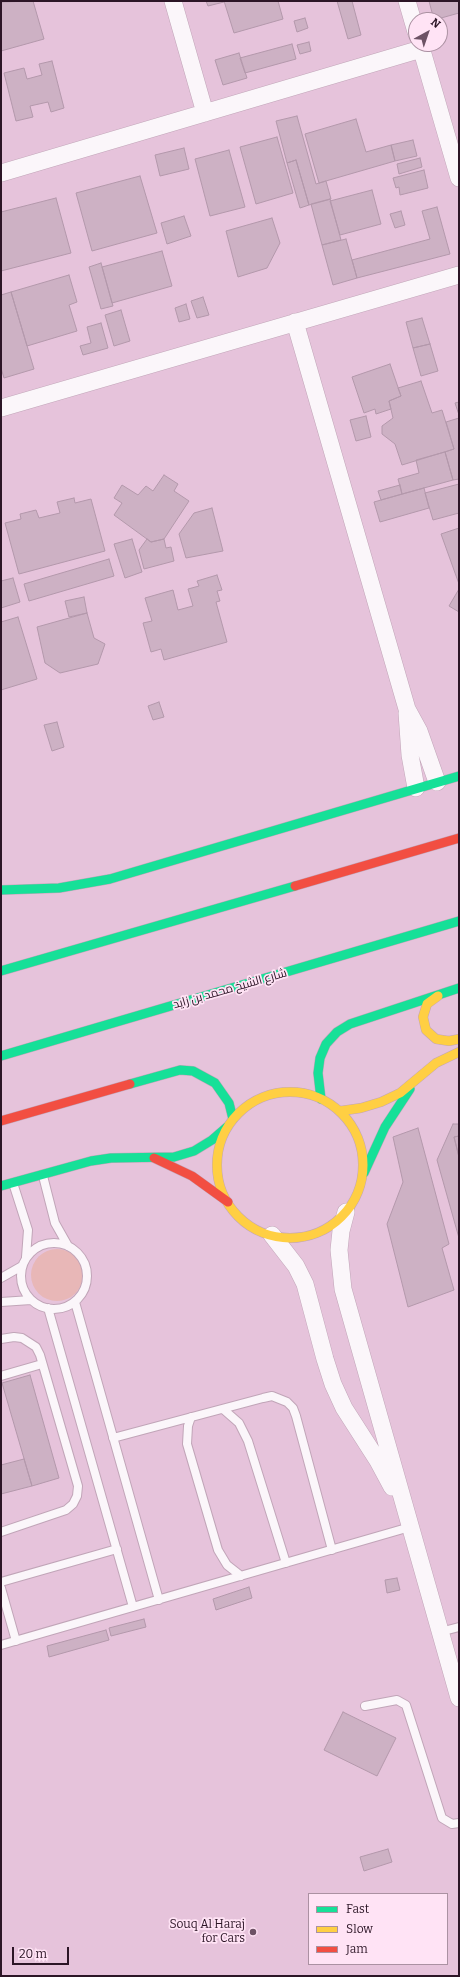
<!DOCTYPE html>
<html>
<head>
<meta charset="utf-8">
<style>
	body { margin:0 }
	#map { position:relative; width:460px; height:1977px; overflow:hidden; background:#e6c3db; font-family:Bitter,serif }
	canvas { display:block }
	.frame { position:absolute; inset:0; border:2px solid #2c1526; pointer-events:none }
	.legend { position:absolute; left:308px; top:1893px; width:140px; height:72px; box-sizing:border-box; background:#ffe3f5; border:1px solid #ab91a2; margin:0; padding:5px 7px; list-style:none; font-size:12px; color:#2c1526 }
	.legend li { display:flex; align-items:center; gap:8px; height:20px }
	.legend b { width:20px; border:1px solid #ab91a2 }
	.north { position:absolute; left:408px; top:12px; width:40px; height:40px; box-sizing:border-box; background:#ffe3f5; border:1px solid #ab91a2; border-radius:50%; rotate:40deg; font-size:11px; font-weight:700; line-height:16px; text-align:center; color:#2c1526 }
	.north::after { content:''; display:block; margin:auto; width:14px; height:18px; background:#6d5265; clip-path:polygon(50% 0,100% 100%,50% 72%,0 100%) }
	.scale { position:absolute; left:12px; top:1947px; width:57px; height:18px; box-sizing:border-box; border:2px solid #2c1526; border-top:0; padding-left:5px; font-size:12px; line-height:14px; white-space:nowrap; color:#2c1526; -webkit-text-stroke:3px #ffe3f5; paint-order:stroke }
</style>
</head>
<body>
<div id="map">
<canvas width="460" height="1977"></canvas>
<div class="frame"></div>
<ul class="legend">
<li><b style="height:5px;background:#16e098"></b>Fast</li>
<li><b style="height:5px;background:#ffcf43"></b>Slow</li>
<li><b style="height:5px;background:#f24e42"></b>Jam</li>
</ul>
<div class="north">N</div>
<div class="scale">20 m</div>
</div>
<script>
const ctx = document.querySelector('canvas').getContext('2d');
ctx.lineJoin = 'round';
function paint(path, color) {
  ctx.fillStyle = color;
  ctx.fill(path, 'evenodd');
}
function shape(rows) {
  const path = new Path2D();
  for (const r of rows) {
    if (r.length === 3) {
      path.moveTo(r[0] + r[2], r[1]);
      path.arc(r[0], r[1], r[2], 0, 2 * Math.PI);
      continue;
    }
    path.moveTo(r[0], r[1]);
    for (let i = 2; i < r.length; i += 2) path.lineTo(r[i], r[i + 1]);
  }
  return path;
}
function stroke(path, color, width, dash) {
  ctx.strokeStyle = color;
  ctx.lineWidth = width;
  ctx.lineCap = dash ? 'butt' : 'round';
  ctx.setLineDash(dash || []);
  ctx.stroke(path);
}
function drawText(font, color, halo, rows, align = 'center') {
  ctx.font = font + ' Bitter,Cairo,serif';
  ctx.lineWidth = 3.5;
  ctx.setLineDash([]);
  ctx.textBaseline = 'middle';
  ctx.strokeStyle = halo;
  ctx.fillStyle = color;
  for (const [text, x, y, turn = 0] of rows) {
    ctx.save();
    ctx.translate(x, y);
    ctx.rotate((+turn || 0) * Math.PI / 180);
    ctx.textAlign = isNaN(turn) ? turn : align;
    if (halo) ctx.strokeText(text, 0, 0);
    ctx.fillText(text, 0, 0);
    ctx.restore();
  }
}
paint(shape([
	[57,1275,26]
]), '#e8b7b7');
const building = shape([
	[33,1,44,39,1,51,1,2,33,1],
	[206,1,224,1,224,2,208,6,206,1],
	[224,1,278,1,283,19,234,33,224,1],
	[337,1,352,1,361,35,348,39,337,1],
	[429,1,459,1,459,13,434,20,429,1],
	[305,18,308,28,297,32,294,21,305,18],
	[309,42,311,51,300,54,297,45,309,42],
	[292,44,296,59,245,73,240,58,292,44],
	[239,53,247,78,223,85,215,60,239,53],
	[52,61,64,108,51,112,48,102,30,106,33,117,16,121,4,73,24,68,27,79,42,75,39,64,52,61],
	[297,116,316,184,326,181,331,199,309,205,296,160,287,163,276,121,297,116],
	[356,119,366,152,391,145,395,161,319,183,305,134,356,119],
	[277,137,293,193,256,204,240,147,277,137],
	[413,140,417,156,395,161,391,145,413,140],
	[184,148,189,169,160,176,155,155,184,148],
	[229,150,245,207,210,216,195,159,229,150],
	[420,158,422,167,399,174,397,164,420,158],
	[296,160,309,205,300,208,287,163,296,160],
	[424,170,428,188,400,195,399,187,396,188,393,178,424,170],
	[140,176,157,233,92,251,76,193,140,176],
	[372,190,381,224,340,235,330,201,372,190],
	[56,198,71,253,1,271,1,212,56,198],
	[330,199,341,240,322,245,311,204,330,199],
	[437,207,450,254,357,278,352,260,430,239,422,211,437,207],
	[401,211,405,225,395,228,390,214,401,211],
	[184,216,191,236,167,244,161,223,184,216],
	[272,218,280,243,267,268,238,277,226,231,272,218],
	[346,239,357,278,333,285,322,245,346,239],
	[162,251,172,286,112,303,102,267,162,251],
	[101,263,113,306,101,309,89,267,101,263],
	[69,275,77,302,69,305,77,331,27,346,11,292,69,275],
	[11,292,34,369,4,378,1,368,1,295,11,292],
	[203,297,209,315,197,318,191,301,203,297],
	[186,304,190,319,179,322,175,308,186,304],
	[121,310,130,341,114,346,105,315,121,310],
	[422,318,430,344,413,348,406,322,422,318],
	[101,323,108,348,83,355,80,346,91,343,87,327,101,323],
	[430,344,438,371,421,376,413,348,430,344],
	[390,364,401,396,389,401,391,409,376,414,375,409,364,413,352,377,390,364],
	[421,381,432,413,442,410,454,449,402,465,395,444,382,434,382,426,393,418,389,401,401,396,398,388,421,381],
	[459,402,459,415,455,403,459,402],
	[366,416,371,437,356,441,350,420,366,416],
	[459,418,459,479,453,480,445,452,454,449,446,422,459,418],
	[445,452,453,480,402,494,398,479,419,473,416,460,445,452],
	[164,475,178,484,174,491,189,501,164,539,151,542,114,515,122,503,114,498,122,485,138,495,146,486,153,491,164,475],
	[459,484,459,513,433,520,425,493,459,484],
	[400,485,402,494,381,500,378,491,400,485],
	[424,488,429,508,380,522,374,502,424,488],
	[74,498,75,503,91,499,105,551,19,574,5,523,21,519,20,514,36,510,39,518,60,513,57,502,74,498],
	[212,508,223,551,186,558,179,534,194,513,212,508],
	[459,528,459,584,441,534,459,528],
	[132,539,142,572,125,578,114,544,132,539],
	[147,539,151,542,164,539,166,548,171,547,174,561,144,569,139,550,147,539],
	[109,559,114,576,29,601,24,584,109,559],
	[217,575,222,590,217,591,220,601,216,602,227,642,164,660,161,649,151,652,143,623,152,621,145,598,173,590,178,610,193,606,188,589,199,586,197,581,217,575],
	[13,578,20,602,1,608,1,581,13,578],
	[459,589,459,612,449,606,459,589],
	[84,597,87,613,69,617,65,601,84,597],
	[87,613,94,638,105,644,98,664,60,673,45,663,37,627,87,613],
	[18,617,37,679,1,690,1,622,18,617],
	[159,702,164,717,153,720,148,706,159,702],
	[57,722,64,747,52,751,44,725,57,722],
	[453,1124,459,1124,459,1136,454,1137,459,1157,459,1238,437,1160,453,1124],
	[418,1128,449,1244,442,1248,454,1290,408,1307,387,1224,403,1182,393,1137,418,1128],
	[459,1136,459,1157,454,1137,459,1136],
	[30,1375,59,1478,32,1486,2,1383,30,1375],
	[24,1459,32,1486,1,1494,1,1465,24,1459],
	[397,1578,400,1590,387,1593,385,1580,397,1578],
	[249,1587,252,1598,216,1610,213,1599,249,1587],
	[144,1619,146,1627,111,1636,109,1628,144,1619],
	[106,1630,109,1640,49,1657,47,1646,106,1630],
	[343,1712,396,1738,377,1776,324,1750,343,1712],
	[388,1849,392,1862,364,1871,360,1857,388,1849]
]);
paint(building, '#cdb1c4');
stroke(building, '#b398ab', 1);
const lane = shape([
	[43,1176,55,1223,68,1246],
	[13,1183,28,1230,26,1257],
	[54,1276,33],
	[1,1278,22,1266],
	[1,1302,31,1300],
	[75,1302,159,1600],
	[48,1308,133,1607],
	[1,1339,14,1337,22,1338,36,1347,40,1355,78,1486,77,1496,73,1504,66,1510,1,1532],
	[1,1376,42,1364],
	[223,1409,239,1423,248,1441,286,1563],
	[191,1417,188,1426,187,1444,218,1550,227,1565,241,1576],
	[113,1438,263,1398,272,1396,287,1402,293,1408,296,1416,332,1550],
	[1,1582,117,1549],
	[1,1588,16,1641],
	[440,1632,459,1627],
	[1,1645,410,1527],
	[365,1706,397,1700,406,1705,442,1818,452,1824,459,1823]
]);
const street = shape([
	[173,1,205,113],
	[407,1,416,32],
	[420,44,459,178],
	[1,173,421,49],
	[295,322,407,709,419,731,437,782],
	[1,408,459,275],
	[407,713,410,755,416,788],
	[346,1212,341,1231,339,1250,343,1289,459,1698],
	[272,1235,296,1266,305,1284,325,1359,333,1384,344,1408,378,1461,392,1487]
]);
const fast = shape([
	[1,890,59,888,110,879,459,776],
	[1,971,295,886],
	[1,1056,459,921],
	[130,1084,180,1070,193,1071,215,1083,229,1103,233,1119],
	[321,1099,318,1073,320,1058,326,1044,337,1032,350,1024,459,988],
	[364,1173,385,1127,410,1089],
	[1,1186,91,1161,111,1158,174,1157,194,1151,212,1140,227,1127]
]);
const slow = shape([
	[438,996,427,1004,423,1017,426,1030,436,1039,449,1041,459,1039],
	[290,1165,73],
	[340,1111,361,1108,381,1102,400,1093,436,1063,459,1052]
]);
const jam = shape([
	[295,886,459,838],
	[1,1121,130,1084],
	[154,1158,192,1176,228,1202]
]);
stroke(lane, '#c1a5b8', 10);
stroke(street, '#c1a5b8', 18);
stroke(fast, '#c1a5b8', 10);
stroke(slow, '#c1a5b8', 10);
stroke(jam, '#c1a5b8', 10);
stroke(lane, '#fbf6fa', 8);
stroke(street, '#fbf6fa', 17);
stroke(fast, '#16e098', 9);
stroke(slow, '#ffcf43', 9);
stroke(jam, '#f24e42', 9);
for (const [x, y, r, color] of [
	[253,1932,4,"#6d5265"]
]) {
  const dot = new Path2D();
  dot.arc(x, y, r, 0, 2 * Math.PI);
  ctx.fillStyle = color;
  ctx.fill(dot);
  stroke(dot, '#ffe3f5', 1.5);
}
drawText('12px', '#2c1526', '#ffe3f5', [
	["شارع الشيخ محمد بن زايد",230,989,-16]
]);
drawText('12px', '#2c1526', '#ffe3f5', [
	["Souq Al Haraj",245,1925],
	["for Cars",245,1939]
], 'right');
</script>
</body>
</html>
